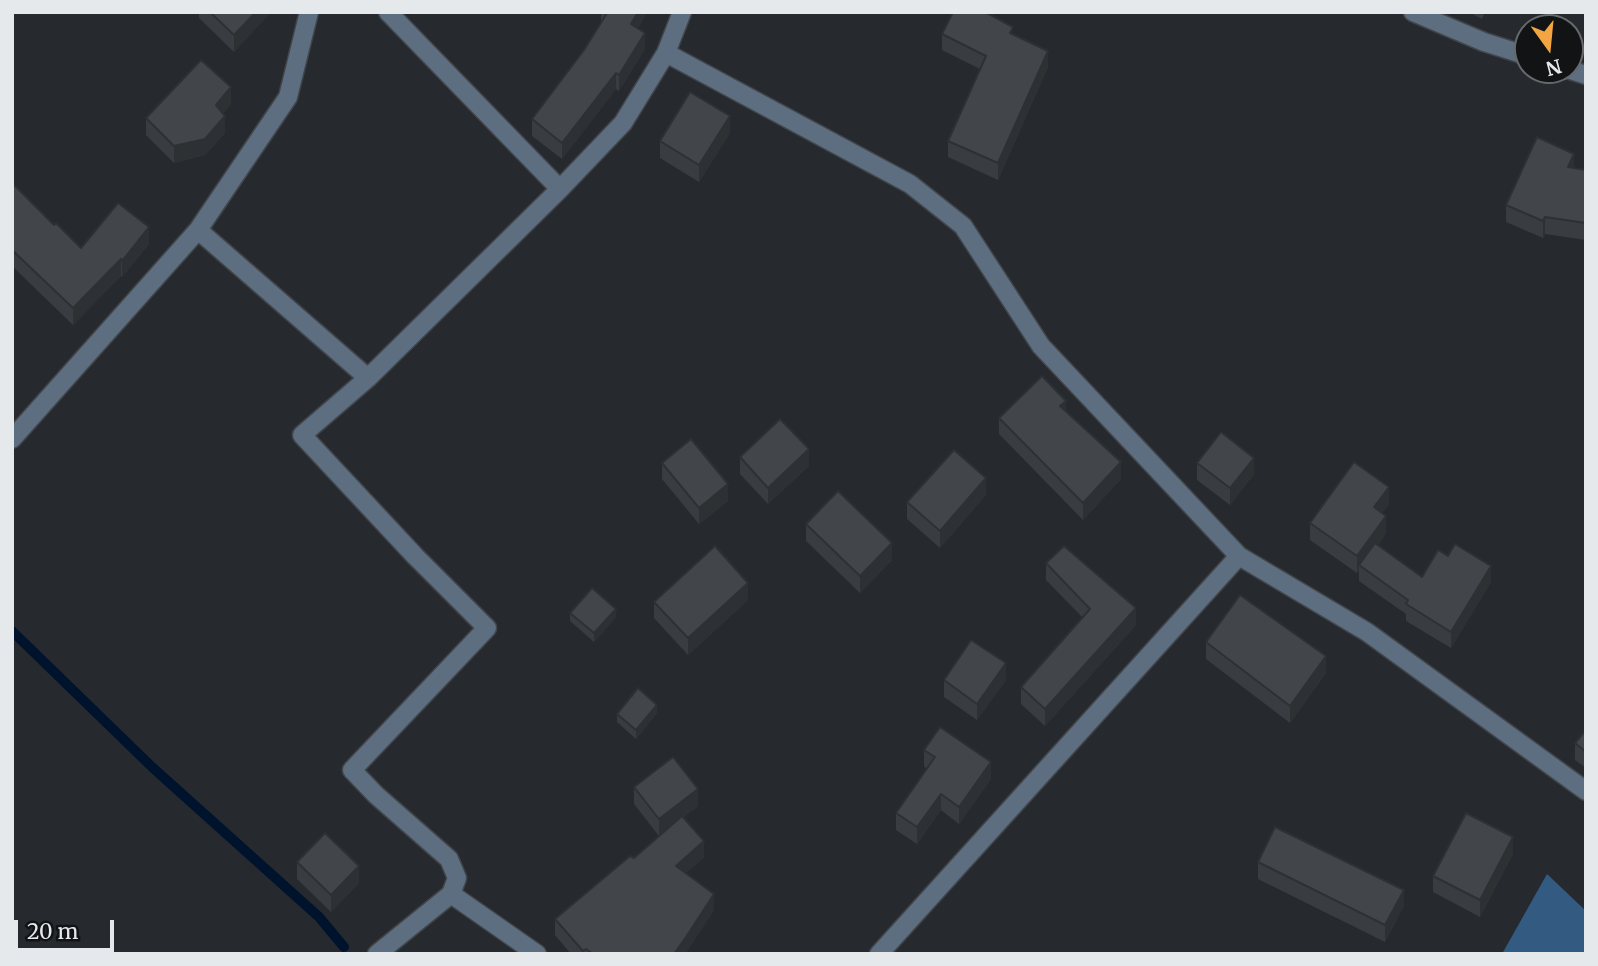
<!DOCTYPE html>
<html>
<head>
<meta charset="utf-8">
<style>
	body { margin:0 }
	#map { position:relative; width:1598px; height:966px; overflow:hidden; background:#262a2f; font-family:Merriweather,serif }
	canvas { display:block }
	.frame { position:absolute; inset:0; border:14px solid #e6e9ec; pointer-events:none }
	.north { position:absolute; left:1514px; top:14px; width:70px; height:70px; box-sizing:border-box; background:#111315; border:2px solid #66696b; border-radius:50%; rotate:165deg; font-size:19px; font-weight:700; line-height:28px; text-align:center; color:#e6e9ec }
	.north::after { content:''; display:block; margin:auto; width:24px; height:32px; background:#f2a541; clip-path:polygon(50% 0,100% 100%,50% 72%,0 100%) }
	.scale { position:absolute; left:14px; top:920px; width:100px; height:32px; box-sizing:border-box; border:4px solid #e6e9ec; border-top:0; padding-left:9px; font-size:21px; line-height:24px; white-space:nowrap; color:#e6e9ec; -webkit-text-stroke:5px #111315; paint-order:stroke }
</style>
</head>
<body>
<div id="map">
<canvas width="1598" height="966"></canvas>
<div class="frame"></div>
<div class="north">N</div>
<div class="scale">20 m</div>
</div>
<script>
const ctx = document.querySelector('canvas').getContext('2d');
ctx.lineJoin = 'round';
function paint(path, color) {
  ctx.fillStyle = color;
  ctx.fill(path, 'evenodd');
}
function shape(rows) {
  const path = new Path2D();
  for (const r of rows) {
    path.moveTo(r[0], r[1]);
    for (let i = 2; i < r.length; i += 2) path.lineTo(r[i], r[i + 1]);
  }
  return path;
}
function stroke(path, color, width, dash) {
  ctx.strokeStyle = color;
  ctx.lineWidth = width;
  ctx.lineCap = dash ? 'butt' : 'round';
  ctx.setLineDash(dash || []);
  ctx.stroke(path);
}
paint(shape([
	[1547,874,1586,911,1586,954,1502,954]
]), '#335b81');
stroke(shape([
	[12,631,152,767,319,917,344,947]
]), '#00132d', 10);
const minor = shape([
	[388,12,560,189],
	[1413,12,1484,42,1528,56],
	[666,53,910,184,963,226,1041,346,1239,556,1367,632,1586,791],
	[1570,70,1586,75],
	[198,230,368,378],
	[12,439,198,230,288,97,309,12],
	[451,894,537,954],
	[377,954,451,894,457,878,449,859,376,795,352,770,487,628,415,556,302,435,368,378,560,189,623,123,666,53,682,12],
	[879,954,1239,556]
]);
stroke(minor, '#414549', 21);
stroke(minor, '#5c6e80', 18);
paint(shape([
	[199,12,271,12,234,52,199,18],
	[601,12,647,12,638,28,645,49,619,91,616,89,562,159,532,136,532,119,584,50,601,24],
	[1469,12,1485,12,1482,19],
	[942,34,1013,34,1048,67,998,180,948,157,948,141,980,69,942,50],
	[231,104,223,113,225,133,205,155,174,163,146,135,146,118],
	[730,133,699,182,660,158,660,141],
	[1574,168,1586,170,1586,240,1545,234,1543,238,1506,222,1506,205],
	[12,183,54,225,81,248,149,244,122,277,121,276,73,325,12,266],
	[1066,412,1121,479,1083,520,999,434,999,418],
	[740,457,809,466,768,504,740,474],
	[662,463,728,501,699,524,662,479],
	[1197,463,1254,474,1230,505,1197,480],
	[986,495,940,548,907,519,907,502],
	[1389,504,1382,513,1386,533,1378,545,1422,577,1491,582,1451,648,1406,621,1406,614,1359,581,1359,570,1357,573,1310,540,1310,523],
	[806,524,892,560,860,593,806,541],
	[1046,563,1136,625,1045,726,1021,704,1021,687,1083,618,1046,580],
	[748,600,688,655,654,618,654,602],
	[570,613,616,617,594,642,570,621],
	[1206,642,1326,673,1290,723,1206,659],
	[944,680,1006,680,977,720,944,697],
	[657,713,636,739,617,722,617,714],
	[1586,730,1586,768,1575,760,1575,743],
	[924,750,991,779,959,824,941,810,917,844,896,830,896,813,927,769,924,766],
	[634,787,698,806,684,817,704,857,686,873,714,910,685,954,571,954,555,935,555,919,634,858,659,836,634,804],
	[1513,854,1480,917,1433,892,1433,876],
	[297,862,359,883,331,912,297,879],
	[1258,862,1404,906,1385,942,1258,879]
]), '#393c40');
paint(shape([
	[256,12,271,12,234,52,234,35],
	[638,12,647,12,631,40,631,24],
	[645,33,645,49,619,91,619,75],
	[1048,51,1048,67,998,180,998,163],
	[616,73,616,89,562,159,562,143],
	[231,87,231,104,216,121,216,105],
	[225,116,225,133,205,155,174,163,174,146],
	[730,116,730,133,699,182,699,165],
	[1574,154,1574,171,1568,167],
	[1545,217,1545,234,1543,238,1543,221],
	[149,227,149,244,122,277,122,261],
	[121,259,121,276,73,325,73,308],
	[1066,401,1066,417,1060,406],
	[809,449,809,466,768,504,768,488],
	[1254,458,1254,474,1230,505,1230,488],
	[1121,462,1121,479,1083,520,1083,503],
	[986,478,986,495,940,548,940,531],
	[728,484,728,501,699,524,699,508],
	[1389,487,1389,504,1374,524,1374,507],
	[1386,516,1386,533,1362,567,1359,565,1359,570,1357,573,1357,556],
	[892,543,892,560,860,593,860,576],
	[1491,566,1491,582,1451,648,1451,632],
	[748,583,748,600,688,655,688,638],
	[1136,608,1136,625,1045,726,1045,709],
	[616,609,616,617,594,642,594,633],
	[1326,656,1326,673,1290,723,1290,706],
	[1006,663,1006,680,977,720,977,704],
	[657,705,657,713,636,739,636,730],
	[991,762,991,779,959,824,959,807],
	[698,789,698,806,659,836,659,819],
	[941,794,941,810,917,844,917,827],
	[1513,837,1513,854,1480,917,1480,900],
	[704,841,704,857,676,882,676,866],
	[359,866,359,883,331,912,331,895],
	[1404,890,1404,906,1385,942,1385,925],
	[714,894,714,910,685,954,674,954]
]), '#2e3134');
const building = shape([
	[210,12,256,12,234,35,210,12],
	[606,12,638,12,631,24,645,33,619,75,616,73,562,143,532,119,584,50,607,13,606,12],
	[953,12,985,12,1013,27,1010,33,1048,51,998,163,948,141,986,56,942,34,953,12],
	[201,60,231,87,216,105,225,116,205,139,174,146,146,118,201,60],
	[690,92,730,116,699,165,660,141,690,92],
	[1537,137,1574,154,1568,167,1586,170,1586,223,1545,217,1543,221,1506,205,1537,137],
	[12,183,54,225,56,223,81,248,118,203,149,227,122,261,121,259,73,308,12,250,12,183],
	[1042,376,1066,401,1060,406,1121,462,1083,503,999,418,1042,376],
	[780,419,809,449,768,488,740,457,780,419],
	[1221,432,1254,458,1230,488,1197,463,1221,432],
	[691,439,728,484,699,508,662,463,691,439],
	[954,450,986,478,940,531,907,502,954,450],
	[1354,462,1389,487,1374,507,1386,516,1357,556,1310,523,1354,462],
	[838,491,892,543,860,576,806,524,838,491],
	[1375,543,1422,577,1438,550,1448,556,1455,544,1491,566,1451,632,1406,604,1408,600,1359,565,1375,543],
	[715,546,748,583,688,638,654,602,715,546],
	[1064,546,1136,608,1045,709,1021,687,1090,609,1046,563,1064,546],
	[592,588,616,609,594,633,570,613,592,588],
	[1240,595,1326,656,1290,706,1206,642,1240,595],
	[971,640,1006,663,977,704,944,680,971,640],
	[638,688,657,705,636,730,617,714,638,688],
	[940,727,991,762,959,807,941,794,917,827,896,813,935,757,924,750,940,727],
	[1586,730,1586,752,1575,743,1586,730],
	[673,757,698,789,659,819,634,787,673,757],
	[1466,813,1513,837,1480,900,1433,876,1466,813],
	[682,816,704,841,676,866,714,894,686,937,674,954,593,954,586,949,583,951,555,919,630,856,634,858,682,816],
	[1275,827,1404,890,1385,925,1258,862,1275,827],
	[325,833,359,866,331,895,297,862,325,833]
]);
paint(building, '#42464b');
stroke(building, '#2e3134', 2);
</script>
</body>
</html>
